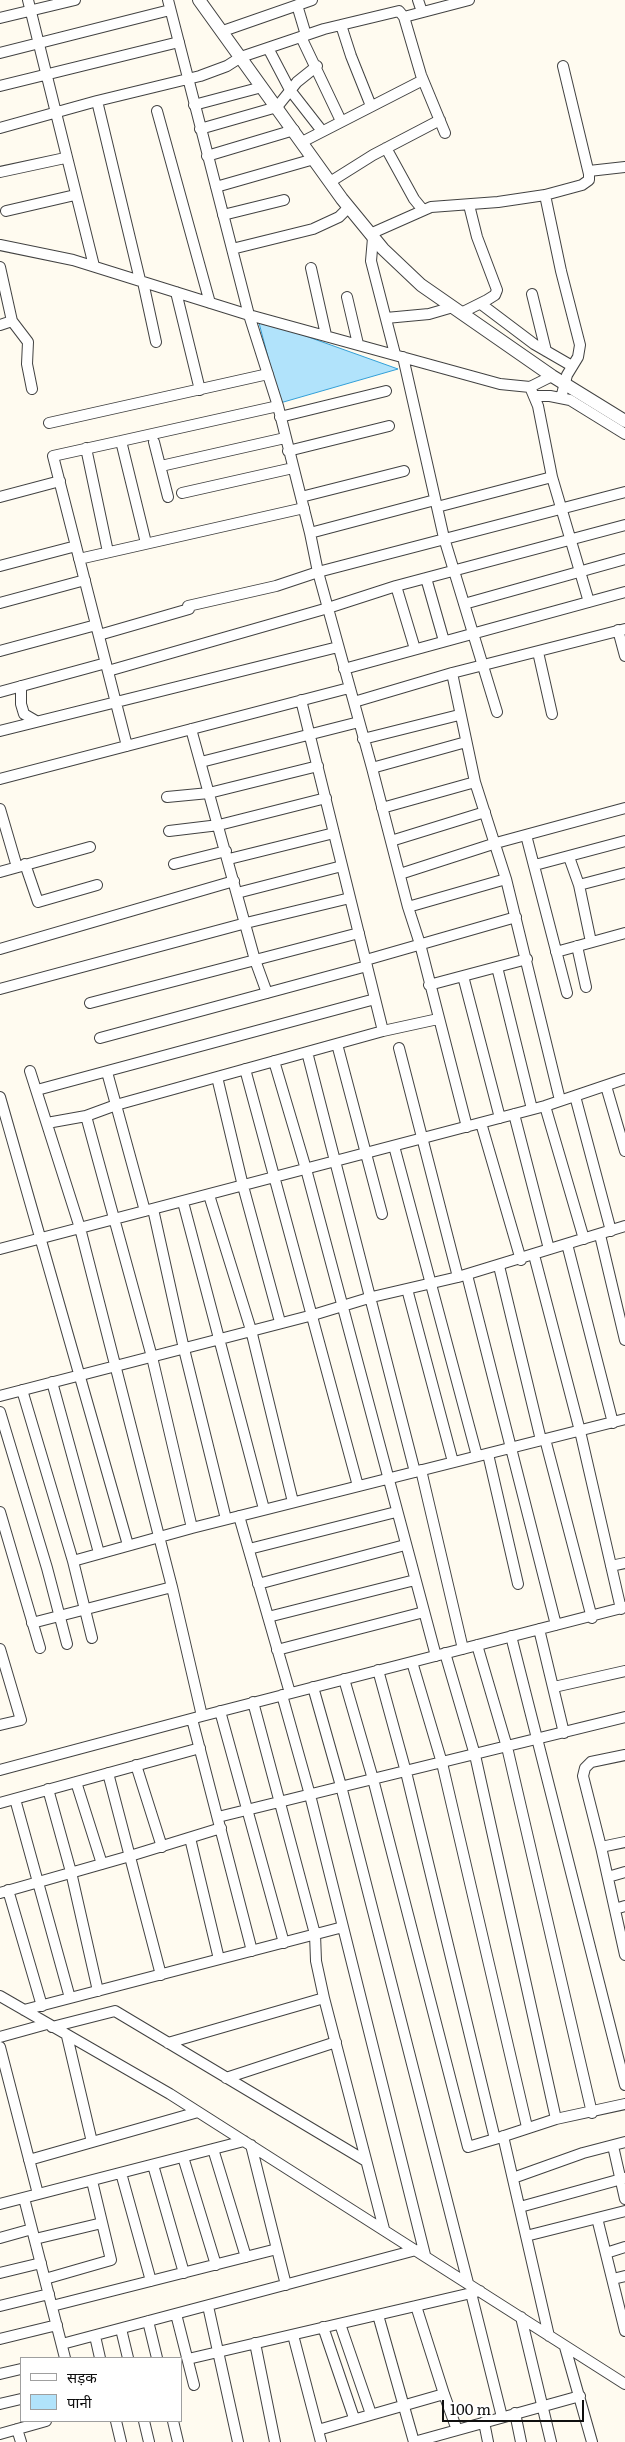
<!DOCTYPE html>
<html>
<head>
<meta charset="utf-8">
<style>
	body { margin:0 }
	#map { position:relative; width:625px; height:2442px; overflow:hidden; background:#fffbf0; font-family:Literata,"Noto Sans Devanagari",serif }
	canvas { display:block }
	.legend { position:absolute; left:20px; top:2357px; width:162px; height:65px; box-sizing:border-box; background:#fff; border:1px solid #9f9f9f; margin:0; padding:6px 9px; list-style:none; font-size:15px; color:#0f0f0f }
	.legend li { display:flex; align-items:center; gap:10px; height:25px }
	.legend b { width:25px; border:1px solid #9f9f9f }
	.scale { position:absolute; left:442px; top:2400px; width:142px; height:22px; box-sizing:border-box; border:2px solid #0f0f0f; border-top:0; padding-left:6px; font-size:15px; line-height:18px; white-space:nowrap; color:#0f0f0f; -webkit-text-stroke:4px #fff; paint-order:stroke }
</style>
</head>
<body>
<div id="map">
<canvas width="625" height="2442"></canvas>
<ul class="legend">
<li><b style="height:6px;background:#fff"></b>सड़क</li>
<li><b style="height:14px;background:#b1e3fb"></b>पानी</li>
</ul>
<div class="scale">100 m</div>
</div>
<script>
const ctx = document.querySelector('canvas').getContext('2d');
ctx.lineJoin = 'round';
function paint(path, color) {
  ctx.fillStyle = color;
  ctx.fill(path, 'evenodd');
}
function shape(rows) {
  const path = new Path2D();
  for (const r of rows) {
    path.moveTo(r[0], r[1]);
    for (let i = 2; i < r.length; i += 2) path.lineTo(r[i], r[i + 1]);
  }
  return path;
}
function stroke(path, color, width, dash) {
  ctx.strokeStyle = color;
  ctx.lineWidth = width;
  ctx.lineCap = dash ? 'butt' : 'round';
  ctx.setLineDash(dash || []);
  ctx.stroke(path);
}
const water = shape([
	[258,319,398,369,280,403,258,319]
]);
paint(water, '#b1e3fb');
stroke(water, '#329fd7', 1);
const minor = shape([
	[28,0,94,266],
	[168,0,249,315,278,406,310,533,318,572,372,768,408,907,420,944,467,1127],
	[418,0,422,12],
	[297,5,306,35],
	[404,17,469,0],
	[0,18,75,0],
	[341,25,351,56,371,106],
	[223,31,312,0],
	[301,37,341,121],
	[268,48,290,90,322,131],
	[0,53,170,10],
	[0,86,179,42],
	[97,101,140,280],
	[194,105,262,87],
	[157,111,210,303],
	[0,128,97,101,200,76,227,66,241,57,324,29,399,11,404,17,421,75,445,133],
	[200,129,277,107,297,82,317,66],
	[302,142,423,80],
	[386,148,414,199,423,210],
	[207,156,294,130],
	[589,171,625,167],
	[0,172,65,158],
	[330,182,373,155,440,120],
	[216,187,314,159],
	[545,195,561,271,580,345,578,357,567,375,561,398],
	[6,211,75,195],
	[223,215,284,200],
	[370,234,431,207,498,202,545,195,582,185,589,180,589,174,563,66],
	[373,238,371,261,395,354],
	[0,245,73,260,249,315,500,384,530,387,552,376],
	[232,249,313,229,339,217,349,207],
	[0,267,12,321,28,342,27,364,32,389],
	[311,268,326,335],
	[143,282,156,342],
	[176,292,200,390],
	[532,294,546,351],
	[347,297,358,344],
	[481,304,534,344,572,366],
	[461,313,487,300,495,295,497,290,477,237,469,205],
	[386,318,429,314,453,307],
	[0,325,12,321],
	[403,357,444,538,497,712],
	[530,387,538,406,552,477,589,602],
	[535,396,550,396,570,400,625,434],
	[280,417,386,391],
	[49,423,268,374],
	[121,441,53,456,127,746],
	[154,442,168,497],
	[86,448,108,552],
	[288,451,389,426],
	[161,466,285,438],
	[182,493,293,468],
	[0,497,60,481],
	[301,497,404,471],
	[437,507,552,477],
	[310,533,435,500],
	[146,543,121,441,278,406],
	[79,559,304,508],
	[0,566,76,546],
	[426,578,444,641],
	[396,586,415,649],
	[0,603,85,580],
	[464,604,625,559],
	[188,606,276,586,318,572,625,492],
	[618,630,625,656],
	[99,635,189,609],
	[0,651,96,625],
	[538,652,552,714],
	[344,669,625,592],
	[108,671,328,608,396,586,625,525],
	[452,673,475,782,506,879,560,1100],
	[21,686,21,704,24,714,36,721],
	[0,692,106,663],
	[301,700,383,1031],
	[354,702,452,673,625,629],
	[191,729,255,960,267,993],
	[0,731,338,647],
	[363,739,459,715],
	[201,762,359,722],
	[372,768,466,742],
	[0,779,349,688],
	[167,797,209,793,318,766],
	[382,808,475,782],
	[0,809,17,867],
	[169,831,219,825,326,798],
	[526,835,567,993],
	[391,841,485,812],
	[569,857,579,885,591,942],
	[229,859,334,833],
	[25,864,38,902,97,885],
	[174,864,226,851],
	[535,865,625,841],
	[0,872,90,847],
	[400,874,496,843,625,808],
	[579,885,625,873],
	[237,893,342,866],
	[408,907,506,879],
	[577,946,586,987],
	[0,949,234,881],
	[556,952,625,933],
	[366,960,516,917],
	[497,967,532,1109],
	[463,976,500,1118],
	[429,985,527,959],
	[0,989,246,923,350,898],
	[90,1003,359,933],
	[100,1038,367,966],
	[337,1044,382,1214],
	[399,1048,458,1277],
	[307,1052,415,1472],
	[274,1061,306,1169,436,1656],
	[245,1069,358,1486],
	[30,1071,80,1228,172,1587,202,1716],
	[107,1072,145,1211],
	[217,1077,243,1186,280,1322],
	[606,1086,625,1151],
	[37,1090,375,999],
	[575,1096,611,1231],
	[0,1097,128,1545],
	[545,1106,584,1239],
	[514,1114,549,1249],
	[86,1116,152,1357,192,1528],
	[47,1123,86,1116,116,1105,383,1031,438,1019],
	[481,1123,521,1260],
	[394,1146,477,1456],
	[209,1195,251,1330,293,1502],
	[183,1202,264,1509],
	[153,1209,184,1349,226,1519],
	[600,1235,625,1340],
	[567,1244,613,1423],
	[0,1249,545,1106,625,1079],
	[534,1255,580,1431,621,1609],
	[499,1266,541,1440],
	[467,1275,556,1625],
	[407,1289,453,1462],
	[52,1382,99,1553],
	[22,1390,73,1561,92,1638],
	[0,1396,313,1315,372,1297,458,1277,625,1226],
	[0,1412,47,1568,67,1644],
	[545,1439,592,1618],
	[488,1454,518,1584],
	[421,1470,463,1649],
	[0,1512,40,1648],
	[239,1516,290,1693],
	[249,1549,396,1512],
	[73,1561,192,1528,625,1419],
	[611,1566,625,1563],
	[258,1584,405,1545],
	[268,1617,415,1580],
	[32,1623,172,1587],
	[539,1629,564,1733],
	[511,1636,625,2085],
	[477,1645,507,1747,592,2113],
	[0,1649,21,1720,0,1725],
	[277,1650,424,1612],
	[445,1653,475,1755,556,2119],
	[412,1662,442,1763,527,2127],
	[378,1670,406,1772,495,2139,556,2119,625,2104],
	[344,1679,373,1779,468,2147,495,2139],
	[313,1687,341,1786,468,2283],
	[554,1687,625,1671],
	[282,1695,310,1795,425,2255],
	[253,1702,315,1934,316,1961,324,1998],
	[220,1711,284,1943],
	[192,1719,252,1951],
	[625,1755,591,1762,585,1768,583,1776,601,1847,625,1955],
	[136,1765,162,1847],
	[0,1770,202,1716,625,1607],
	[108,1773,161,1975],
	[76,1782,102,1864],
	[48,1789,71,1872,98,1991],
	[15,1799,70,1998],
	[0,1803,200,1748],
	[218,1817,625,1717],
	[190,1838,219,1959],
	[601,1847,625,1842],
	[608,1877,625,1872],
	[8,1890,42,2006],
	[0,1893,130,1856,221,1828],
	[615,1909,625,1906],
	[0,1996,170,2094,625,2384],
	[24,2010,343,1927],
	[52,2027,115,2011,366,2161],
	[67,2036,92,2142],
	[0,2037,47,2024],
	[168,2043,324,1998,384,2229],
	[0,2047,38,2194],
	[226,2078,336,2042],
	[503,2136,549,2336],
	[251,2145,286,2285],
	[613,2146,625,2199],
	[213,2149,246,2257],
	[183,2157,216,2265],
	[29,2160,198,2112],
	[153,2165,184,2273],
	[121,2173,151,2281],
	[513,2178,583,2153,625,2142],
	[24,2198,65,2358],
	[0,2204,244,2141],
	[520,2207,625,2178],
	[597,2218,625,2331],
	[526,2236,625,2211],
	[0,2238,32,2229],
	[35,2239,102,2223],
	[606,2253,625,2247],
	[0,2273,41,2263],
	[45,2279,111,2260,92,2181],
	[613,2279,625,2276],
	[471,2293,502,2417],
	[0,2306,49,2294],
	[52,2306,277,2249],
	[208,2306,238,2442],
	[416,2306,444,2394,457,2430],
	[176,2314,194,2385],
	[378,2315,414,2442],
	[521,2317,551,2442],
	[148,2321,157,2358],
	[340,2324,371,2414],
	[323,2327,354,2418],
	[121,2329,128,2358],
	[293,2335,321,2442],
	[95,2336,100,2358],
	[0,2339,57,2325],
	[255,2343,275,2442],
	[62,2344,416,2250],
	[565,2347,592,2442],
	[188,2359,480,2291],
	[0,2374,21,2369],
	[0,2404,21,2399],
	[515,2413,521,2442],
	[116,2421,121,2442],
	[144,2421,149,2442],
	[173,2421,178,2442],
	[484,2422,488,2442],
	[17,2429,21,2442],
	[318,2430,444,2394],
	[0,2434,46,2421],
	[414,2442,580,2396]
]);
const tertiary = shape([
	[199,0,342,199,383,249,421,285,552,376,625,421]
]);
stroke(minor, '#424242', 12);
stroke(tertiary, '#424242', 14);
stroke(minor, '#fff', 10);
stroke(tertiary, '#fff', 12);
</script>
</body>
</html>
